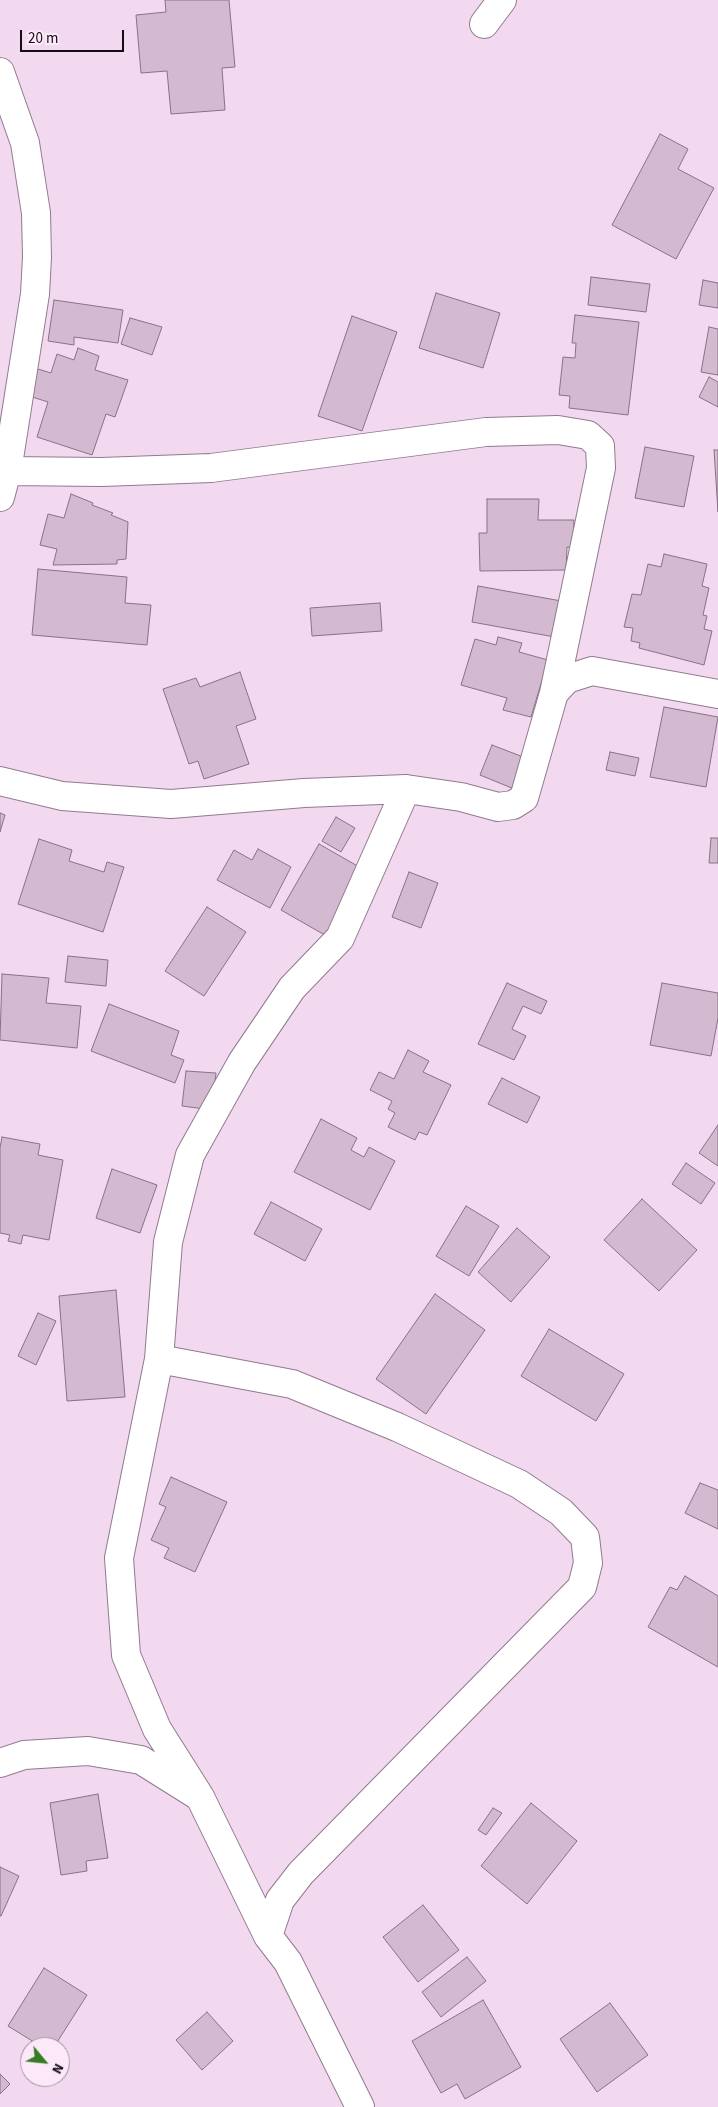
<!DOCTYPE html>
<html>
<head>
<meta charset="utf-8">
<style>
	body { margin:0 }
	#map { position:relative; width:718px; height:2107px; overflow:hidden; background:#f3d9f0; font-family:"Source Sans 3",sans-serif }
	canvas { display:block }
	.north { position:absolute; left:20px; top:2037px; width:50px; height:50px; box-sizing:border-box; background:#fde8fa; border:1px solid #9f909e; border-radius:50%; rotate:118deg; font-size:14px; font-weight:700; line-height:20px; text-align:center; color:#130b13 }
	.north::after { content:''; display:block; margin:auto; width:18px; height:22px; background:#357d23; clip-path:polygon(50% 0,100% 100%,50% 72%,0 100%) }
	.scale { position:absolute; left:20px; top:30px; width:104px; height:22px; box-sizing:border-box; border:2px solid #130b13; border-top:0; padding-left:6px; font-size:15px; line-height:18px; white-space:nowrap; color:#130b13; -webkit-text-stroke:4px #fde8fa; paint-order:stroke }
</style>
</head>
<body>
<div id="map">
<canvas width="718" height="2107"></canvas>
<div class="north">N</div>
<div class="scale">20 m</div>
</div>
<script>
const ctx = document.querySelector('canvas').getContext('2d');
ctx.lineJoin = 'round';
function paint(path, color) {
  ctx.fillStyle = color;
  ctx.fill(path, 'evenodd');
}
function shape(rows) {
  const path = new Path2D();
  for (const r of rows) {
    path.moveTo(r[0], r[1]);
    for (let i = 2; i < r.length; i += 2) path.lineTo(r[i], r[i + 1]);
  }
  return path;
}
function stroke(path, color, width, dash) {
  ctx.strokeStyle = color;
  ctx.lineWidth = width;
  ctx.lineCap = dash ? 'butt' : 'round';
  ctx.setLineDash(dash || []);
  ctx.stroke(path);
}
const building = shape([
	[165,0,229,0,235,67,222,68,225,110,171,114,167,71,141,73,136,15,166,12,165,0],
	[660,134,688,149,678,169,714,188,676,259,612,225,660,134],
	[591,277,650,284,646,312,588,305,591,277],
	[703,280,718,283,718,308,699,305,703,280],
	[436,293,500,313,483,368,419,348,436,293],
	[54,300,123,310,118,343,74,337,74,345,48,341,54,300],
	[575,315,639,322,628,415,569,408,570,396,559,395,563,357,575,358,576,343,572,343,575,315],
	[352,316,397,332,362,431,318,416,352,316],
	[130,318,162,327,152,355,121,344,130,318],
	[709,327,718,329,718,375,701,372,709,327],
	[78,348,99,356,95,370,128,380,115,417,106,414,92,455,37,437,48,402,29,396,38,369,51,373,57,354,74,360,78,348],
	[709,377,718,382,718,407,699,397,709,377],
	[645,447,694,456,684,507,635,498,645,447],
	[714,450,718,450,718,512,714,450],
	[71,494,93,503,92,505,113,513,111,515,128,522,126,559,117,560,117,564,53,565,57,549,40,545,48,514,64,518,71,494],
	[487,499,539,499,538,520,574,520,573,548,567,547,566,570,480,571,479,533,487,533,487,499],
	[664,554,707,564,702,586,709,588,703,615,707,616,704,629,712,631,704,665,639,648,640,643,631,641,633,628,624,627,632,594,641,595,648,564,661,567,664,554],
	[38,569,127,577,125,603,151,605,147,645,32,635,38,569],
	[478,586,567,602,560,638,472,622,478,586],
	[380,603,382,631,312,636,310,608,380,603],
	[498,637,522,643,519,652,548,660,531,717,503,710,507,698,461,685,475,639,496,645,498,637],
	[240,672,256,719,236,726,249,764,204,779,198,761,189,764,163,689,196,678,200,687,240,672],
	[664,707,718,717,706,787,650,777,664,707],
	[492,745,531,760,519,791,480,775,492,745],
	[610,752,639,758,635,776,606,770,610,752],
	[0,813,5,815,0,832,0,813],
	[336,817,355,828,341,852,322,841,336,817],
	[711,838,718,838,718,863,709,863,711,838],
	[39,839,72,850,69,861,104,872,107,862,124,867,103,932,18,904,39,839],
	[319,844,368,872,330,938,281,910,319,844],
	[258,849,291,867,270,908,217,880,234,850,252,860,258,849],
	[409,872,438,883,421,928,392,917,409,872],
	[207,907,246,932,204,996,165,971,207,907],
	[68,956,108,960,106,986,65,982,68,956],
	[2,974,49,978,46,1003,81,1006,77,1048,0,1040,2,974],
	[507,983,547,1001,541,1014,523,1006,512,1029,526,1036,514,1060,478,1044,507,983],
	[662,983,718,993,718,1018,711,1056,650,1045,662,983],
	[109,1004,179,1031,171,1055,184,1060,175,1083,91,1051,109,1004],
	[408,1050,429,1061,423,1072,451,1085,427,1135,419,1132,415,1140,388,1127,395,1113,388,1109,392,1101,370,1090,379,1072,394,1079,408,1050],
	[186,1071,216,1073,212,1110,182,1106,186,1071],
	[502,1078,540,1097,527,1123,488,1104,502,1078],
	[321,1119,357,1138,351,1150,364,1157,369,1147,395,1161,370,1210,294,1172,321,1119],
	[718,1125,718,1166,699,1153,718,1125],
	[2,1137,40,1144,38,1155,63,1160,49,1240,23,1235,21,1244,8,1241,10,1235,0,1233,0,1148,2,1137],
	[686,1163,715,1183,701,1204,672,1184,686,1163],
	[112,1169,157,1185,140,1233,96,1218,112,1169],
	[642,1199,697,1250,659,1291,604,1240,642,1199],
	[271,1202,322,1229,305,1261,254,1234,271,1202],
	[466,1206,499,1226,469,1276,436,1256,466,1206],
	[517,1228,550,1257,511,1302,478,1272,517,1228],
	[116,1290,125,1397,67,1401,59,1296,116,1290],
	[435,1294,485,1330,426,1414,376,1379,435,1294],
	[38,1313,56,1321,36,1365,18,1356,38,1313],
	[549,1329,624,1374,596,1421,521,1376,549,1329],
	[171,1477,227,1502,195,1572,164,1558,169,1548,151,1540,166,1507,159,1504,171,1477],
	[700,1483,718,1490,718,1529,685,1513,700,1483],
	[685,1576,718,1596,718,1667,648,1627,670,1587,677,1590,685,1576],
	[98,1794,108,1858,86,1861,87,1871,61,1875,50,1803,98,1794],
	[531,1803,577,1841,527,1904,481,1866,531,1803],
	[493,1808,502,1813,486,1835,478,1830,493,1808],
	[0,1867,19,1876,1,1916,0,1916,0,1867],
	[423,1905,459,1950,418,1982,383,1937,423,1905],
	[467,1957,486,1981,441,2017,422,1992,467,1957],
	[44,1968,87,1995,54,2047,42,2047,8,2026,44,1968],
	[483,2000,521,2067,465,2099,457,2084,441,2093,412,2041,483,2000],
	[610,2003,648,2055,597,2092,560,2039,610,2003],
	[207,2012,233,2041,202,2070,176,2040,207,2012],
	[0,2074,10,2084,0,2094,0,2074]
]);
paint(building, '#d3bad0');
stroke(building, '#887286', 1);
const minor = shape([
	[484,24,502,0],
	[0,72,25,143,36,213,37,257,35,294,7,471],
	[0,497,7,471,102,472,211,468,486,432,558,430,588,435,600,446,601,468,554,693],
	[0,781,62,796,171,804,304,793,406,789,461,797,498,807,513,805,524,798,554,693,567,679,592,671,718,694],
	[159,1359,292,1384,397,1427,519,1484,561,1512,585,1537,588,1563,582,1587,301,1873,280,1900,268,1936],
	[0,1763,24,1755,88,1751,141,1760,200,1797,268,1936,288,1962,360,2107],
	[200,1797,157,1729,126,1655,119,1558,159,1359,168,1242,190,1155,242,1062,292,988,340,938,406,789]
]);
stroke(minor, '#917a8e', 30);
stroke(minor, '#fff', 28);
</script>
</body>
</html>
